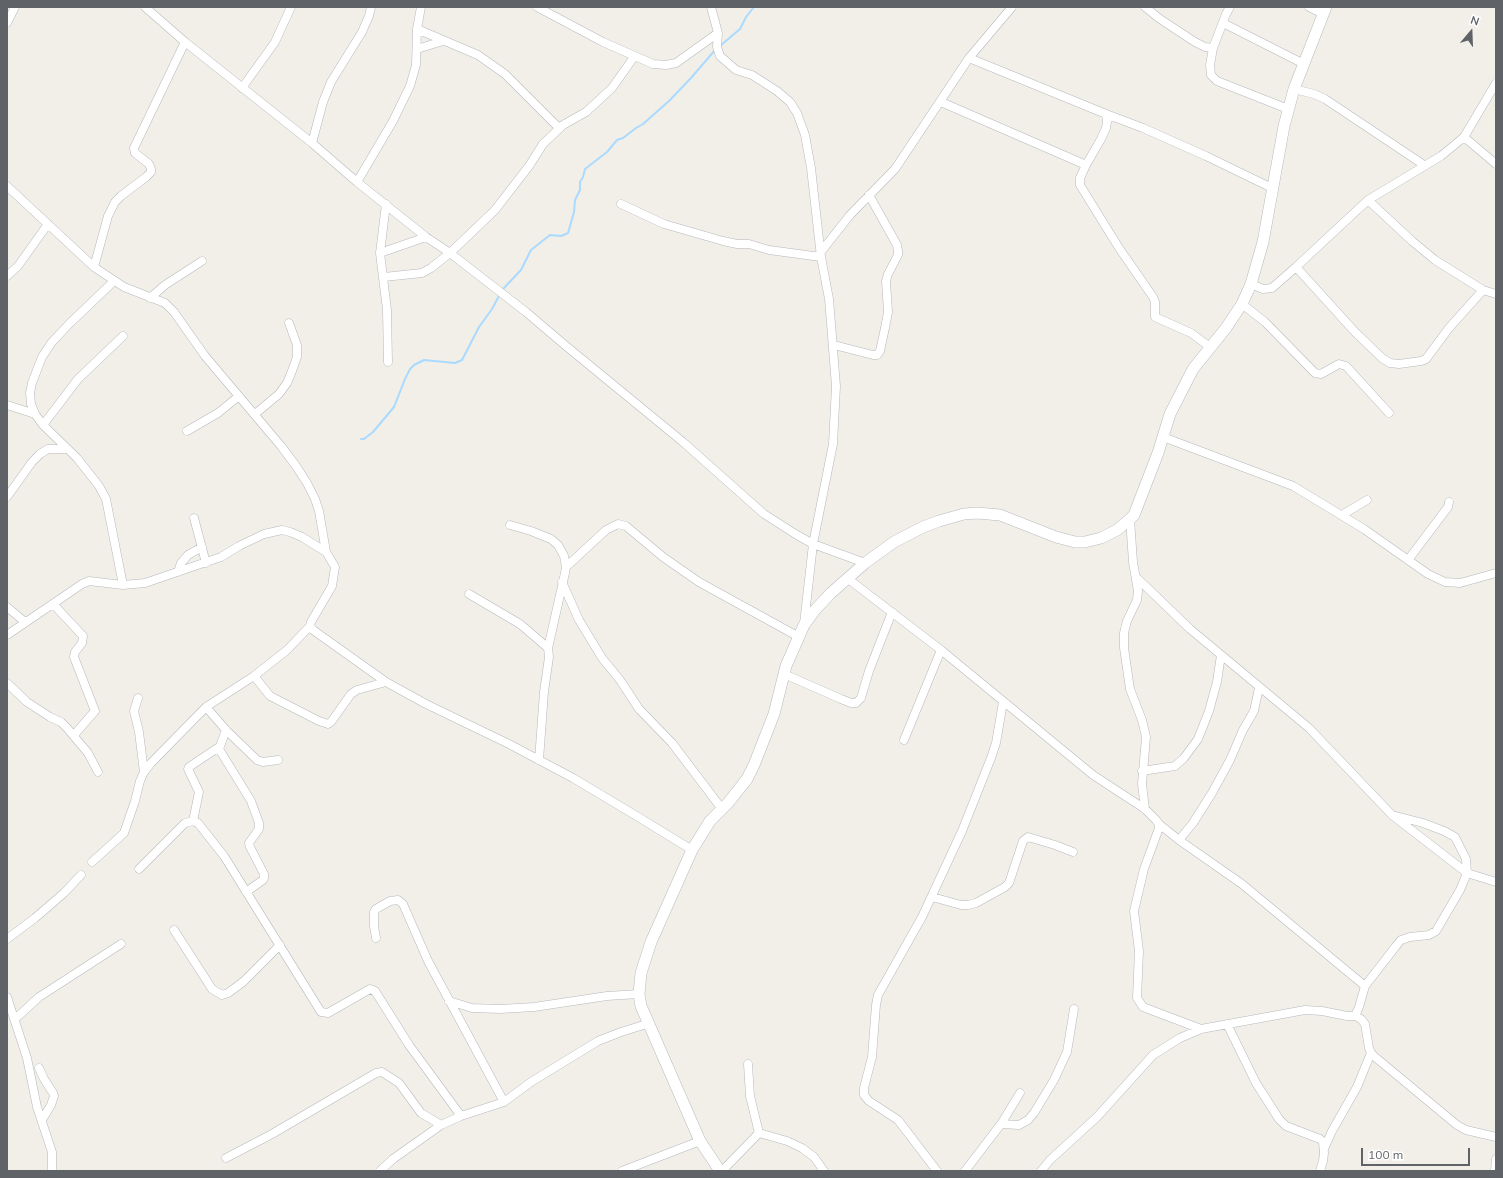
<!DOCTYPE html>
<html>
<head>
<meta charset="utf-8">
<style>
	body { margin:0 }
	#map { position:relative; width:1503px; height:1178px; overflow:hidden; background:#f1efe8; font-family:Mulish,sans-serif }
	canvas { display:block }
	.frame { position:absolute; inset:0; border:8px solid #5f6368; pointer-events:none }
	.north { position:absolute; left:1451px; top:12px; width:40px; height:40px; -webkit-text-stroke:3px #fff; paint-order:stroke; rotate:19deg; font-size:11px; font-weight:700; line-height:16px; text-align:center; color:#5f6368 }
	.north::after { content:''; display:block; margin:auto; width:14px; height:18px; background:#5f6368; clip-path:polygon(50% 0,100% 100%,50% 72%,0 100%) }
	.scale { position:absolute; left:1361px; top:1148px; width:109px; height:18px; box-sizing:border-box; border:2px solid #5f6368; border-top:0; padding-left:5px; font-size:12px; line-height:14px; white-space:nowrap; color:#5f6368; -webkit-text-stroke:3px #fff; paint-order:stroke }
</style>
</head>
<body>
<div id="map">
<canvas width="1503" height="1178"></canvas>
<div class="frame"></div>
<div class="north">N</div>
<div class="scale">100 m</div>
</div>
<script>
const ctx = document.querySelector('canvas').getContext('2d');
ctx.lineJoin = 'round';
function shape(rows) {
  const path = new Path2D();
  for (const r of rows) {
    path.moveTo(r[0], r[1]);
    for (let i = 2; i < r.length; i += 2) path.lineTo(r[i], r[i + 1]);
  }
  return path;
}
function stroke(path, color, width, dash) {
  ctx.strokeStyle = color;
  ctx.lineWidth = width;
  ctx.lineCap = dash ? 'butt' : 'round';
  ctx.setLineDash(dash || []);
  ctx.stroke(path);
}
stroke(shape([
	[720,46,740,29,746,17,754,7],
	[502,290,521,270,531,250,550,235,561,236,568,233,574,212,575,200,580,190,580,182,583,177,585,169,607,152,617,140,623,138,636,128,643,124,669,101,691,78,715,50],
	[361,439,364,439,373,432,394,407,405,379,410,369,414,365,424,360,455,363,462,360,479,327,492,309,500,294]
]), '#aadaff', 2);
const street = shape([
	[145,7,185,42,312,143,357,182,426,237,450,253,526,312,566,346,683,442,764,514,797,535,813,544,865,563],
	[537,7,603,42,653,64,666,65,676,63,718,33],
	[711,7,718,33,717,47,720,56,736,70,752,75,777,91,790,102,797,113,805,135,811,168,821,257,829,299,836,386,833,444,813,544,804,624],
	[1145,7,1160,19,1195,42,1205,47,1213,48],
	[1230,7,1226,14,1213,48,1210,65,1211,75,1217,81,1288,109],
	[1309,7,1323,14],
	[7,23,15,7],
	[1223,23,1304,64],
	[417,29,478,55,505,74,559,128],
	[417,49,443,41],
	[969,58,1106,114,1143,128,1206,156,1272,188],
	[242,88,275,42,291,7],
	[1294,89,1314,94,1325,99,1424,165],
	[941,102,1086,165],
	[1106,114,1107,122,1106,128,1101,139,1086,165,1080,178,1080,185,1119,248,1153,297,1155,302,1155,317,1191,333,1210,347],
	[1464,137,1496,164],
	[312,143,323,102,331,82,362,32,369,16,371,7],
	[357,182,393,121,410,86,416,65,417,29,421,7],
	[7,186,94,267,124,287,165,303,174,312,205,356,281,446,296,466,307,483,315,499,319,511,326,552],
	[1368,200,1412,241,1435,260,1483,290,1496,294],
	[386,204,380,253,387,310,388,362],
	[621,204,664,224,723,241,737,244,749,244,769,250,821,257],
	[380,253,426,237],
	[820,253,850,215,895,169,969,58,1012,7],
	[94,267,108,216,115,202,121,196,146,177,151,172,151,169,149,164,135,153,134,148,185,42],
	[1296,267,1355,332,1382,358,1390,363,1399,364,1421,361,1426,359,1449,328,1483,290],
	[7,276,18,266,48,224],
	[384,277,422,273,431,268,450,253,495,210,529,166,543,144,563,125,586,112,612,88,634,57],
	[114,281,70,323,52,342,42,357,32,383,30,393,31,404,35,414,43,425,77,458,99,486,106,499,123,585],
	[1251,284,1263,289,1272,288,1296,267,1368,200,1441,156,1452,147,1464,137,1496,83],
	[150,298,165,285,202,261],
	[1242,304,1265,322,1315,373,1321,374,1339,364,1346,366,1389,413],
	[834,345,873,355,877,355,880,351,885,328,888,312,886,281,888,274,898,255,898,251,897,245,869,195],
	[7,405,35,414],
	[255,414,279,394,287,383,292,371,297,357,297,345,289,323],
	[43,425,78,379,123,336],
	[187,431,218,413,239,396],
	[1163,437,1293,486,1364,529,1428,574,1445,582,1460,583,1496,573],
	[7,497,32,462,40,454,48,449,66,449],
	[1342,515,1367,500],
	[194,518,206,563],
	[1130,519,1133,562,1138,591,1137,600,1127,621,1124,633,1124,648,1130,689,1142,720,1146,737,1142,784,1145,809],
	[510,525,531,531,551,539,558,545,564,556,566,567,565,573,548,648],
	[1408,560,1448,507,1449,502],
	[566,567,606,530,618,524,626,526,663,557,699,582,799,637],
	[178,572,181,563,188,555,202,547],
	[1136,577,1190,629,1309,728,1392,815,1467,873,1496,882],
	[847,578,941,650,1093,775,1145,809,1156,820,1159,824,1159,828,1144,869,1134,911,1139,951,1137,998,1143,1007,1201,1029],
	[562,582,579,620,602,658,620,680,639,709,672,743,722,809],
	[469,594,520,624,548,648,549,657,544,692,539,760],
	[53,604,83,636,82,643,75,652,74,657,95,711,74,735],
	[7,607,25,622],
	[7,635,82,584,89,581,123,585,145,583,221,557,239,546,264,534,282,530,290,532,302,537,326,552,335,567,332,586,311,622,310,626,313,630,386,682,426,704,509,744,573,778,635,815,692,850],
	[784,674,841,699,851,703,856,703,861,698,869,671,892,612],
	[254,676,270,696,319,721,328,724,331,722,351,694,357,690,386,682],
	[7,683,27,702,50,717,61,722,67,728,88,753,98,772],
	[138,698,134,711,139,732,144,772],
	[206,707,226,730,257,760,263,762,278,760],
	[226,730,219,749,251,801,259,823,259,829,249,843,250,847,264,874,264,878,263,880,246,892],
	[904,740,941,650],
	[1142,771,1175,766,1184,758,1198,739,1209,711,1217,682,1221,655],
	[193,821,199,792,188,769,189,767,219,747],
	[1159,824,1179,840,1242,884,1365,986],
	[1179,840,1193,823,1212,793,1230,760,1243,730,1254,711,1259,688],
	[92,862,124,833,135,801,140,781,144,772,151,763,206,707,254,676,287,650,310,626],
	[139,869,185,823,193,821,198,823,224,856,321,1012,328,1013,370,989,375,991,409,1045,461,1116],
	[932,897,961,905,968,905,976,903,1005,887,1009,883,1023,841,1028,837,1055,845,1073,852],
	[174,930,212,989,222,995,228,993,243,982,280,945],
	[376,938,374,926,374,912,376,909,390,901,398,900,403,904,428,961,504,1102],
	[7,939,35,918,64,893,81,875],
	[7,997,27,1058,37,1107,52,1152,52,1171],
	[449,1001,472,1008,500,1009,534,1007,607,996,639,994],
	[1355,1016,1361,1019,1365,1024,1369,1048,1371,1053,1375,1057,1457,1125,1466,1130,1496,1137],
	[15,1019,39,997,121,944],
	[1227,1024,1256,1083,1279,1119,1286,1126,1320,1139,1323,1142,1324,1153,1323,1161,1320,1171],
	[748,1064,750,1096,759,1133,787,1141,802,1148,814,1157,824,1171],
	[39,1068,44,1079,53,1093,54,1096,51,1105,42,1120],
	[1001,1124,1019,1125,1028,1120,1034,1113,1054,1080,1067,1052,1074,1009],
	[1324,1149,1332,1131,1357,1087,1371,1053],
	[226,1158,272,1134,376,1073,382,1072,399,1083,421,1113,441,1125],
	[380,1171,393,1159,441,1125,461,1116,504,1102,531,1082,598,1041,621,1032,650,1023],
	[622,1171,700,1141],
	[722,1171,759,1133],
	[937,1171,898,1120,869,1101,864,1095,864,1088,872,1057,876,1005,878,995,922,917,962,831,991,758,996,743,1003,702],
	[965,1171,1001,1124,1020,1093],
	[1041,1171,1050,1160,1097,1117,1153,1055,1180,1038,1201,1029,1305,1010,1322,1011,1347,1016,1355,1016,1359,1007,1365,986,1396,946,1401,940,1410,937,1429,935,1436,931,1460,890,1467,873,1466,859,1455,837,1444,831,1423,823,1392,815],
	[1495,1171,1496,1159]
]);
const secondary = shape([
	[720,1171,700,1141,641,1006,639,994,641,973,651,942,692,850,710,821,728,803,747,779,754,765,774,714,786,666,804,625,815,610,831,593,865,563,894,542,923,527,939,521,964,514,977,513,1000,515,1056,537,1075,542,1085,542,1101,538,1117,530,1130,519,1134,515,1158,453,1170,414,1193,369,1226,328,1242,304,1251,284,1263,242,1284,126,1294,89,1326,7]
]);
stroke(street, '#b5b8bc', 9);
stroke(secondary, '#b6babf', 12);
stroke(street, '#fff', 8);
stroke(secondary, '#fff', 11);
</script>
</body>
</html>
